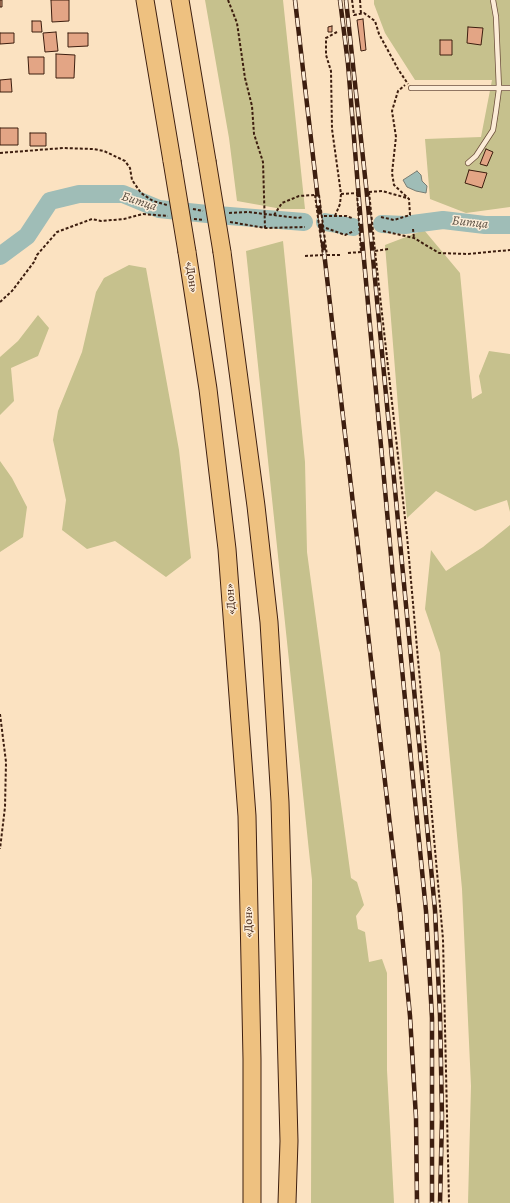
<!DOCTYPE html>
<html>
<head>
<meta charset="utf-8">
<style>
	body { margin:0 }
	canvas { display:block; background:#fbe2c1 }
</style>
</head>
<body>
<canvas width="510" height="1203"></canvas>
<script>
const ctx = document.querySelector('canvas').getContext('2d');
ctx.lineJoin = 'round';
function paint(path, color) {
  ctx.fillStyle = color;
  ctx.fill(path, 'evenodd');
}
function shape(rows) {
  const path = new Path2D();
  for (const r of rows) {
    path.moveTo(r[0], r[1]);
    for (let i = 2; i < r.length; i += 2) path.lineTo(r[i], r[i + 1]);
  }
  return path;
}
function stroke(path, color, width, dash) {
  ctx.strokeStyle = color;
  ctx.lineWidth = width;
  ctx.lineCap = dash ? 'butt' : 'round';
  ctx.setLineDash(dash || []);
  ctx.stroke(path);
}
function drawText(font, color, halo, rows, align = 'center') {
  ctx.font = font + ' Alegreya,serif';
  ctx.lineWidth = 3;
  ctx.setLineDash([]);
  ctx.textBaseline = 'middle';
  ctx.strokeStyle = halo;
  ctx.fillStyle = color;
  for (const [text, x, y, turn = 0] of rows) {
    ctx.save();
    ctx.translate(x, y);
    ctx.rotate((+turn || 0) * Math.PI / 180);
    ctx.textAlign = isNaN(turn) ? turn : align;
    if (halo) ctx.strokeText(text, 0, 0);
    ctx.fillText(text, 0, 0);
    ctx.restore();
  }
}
paint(shape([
	[205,0,283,0,305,209,282,209,237,201,229,138],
	[374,0,510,0,510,207,466,213,430,199,425,139,481,137,492,80,415,80,385,33,374,4],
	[424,230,460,273,472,399,482,393,479,376,489,351,510,354,510,512,507,500,475,511,436,491,407,518,385,245],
	[283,241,305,462,307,552,351,878,357,882,364,905,356,916,358,929,365,932,369,962,382,959,387,973,387,1070,394,1203,311,1203,312,880,246,251],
	[129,265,146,268,179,450,191,558,166,577,115,541,87,549,62,530,66,500,53,440,58,411,82,352,96,292,104,278],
	[38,315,49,328,38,356,11,368,14,401,0,415,0,357,18,341],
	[0,461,12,478,27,507,23,537,0,552],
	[510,525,510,1203,468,1203,471,1086,462,889,440,653,425,609,431,550,446,571,483,547]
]), '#c6c18d');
const water = shape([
	[417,171,421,175,422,181,427,186,426,193,416,191,407,187,403,180,417,171]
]);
paint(water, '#9fbdb7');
stroke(water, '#787d74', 1);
stroke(shape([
	[325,222,353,227],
	[382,224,405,225,443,220,485,225,510,225],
	[0,256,27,236,50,201,79,194,123,194,159,209,217,215,304,222]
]), '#9fbdb7', 18);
const building = shape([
	[0,0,2,0,2,7,0,7,0,0],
	[51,0,69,0,69,21,52,22,51,0],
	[363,19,366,50,361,51,357,20,363,19],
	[32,21,41,21,42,32,32,32,32,21],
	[332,26,332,32,328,32,328,27,332,26],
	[468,27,483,28,481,45,467,43,468,27],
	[56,32,58,51,45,52,43,33,56,32],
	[0,33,14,33,14,43,0,44,0,33],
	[68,33,88,33,88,46,68,47,68,33],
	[440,40,452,40,452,55,440,55,440,40],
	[56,54,75,55,74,78,56,78,56,54],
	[28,57,44,57,44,74,29,74,28,57],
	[11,79,12,92,0,92,0,80,11,79],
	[0,128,18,128,18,145,0,145,0,128],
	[30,133,46,133,46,146,30,146,30,133],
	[486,149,493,152,487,166,480,164,486,149],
	[469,170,487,173,482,188,465,183,469,170]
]);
paint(building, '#e3a585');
stroke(building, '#3d1e0f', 1);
const service = shape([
	[411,88,510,88],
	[468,163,476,156,493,130,496,111,499,89,496,17,493,0]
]);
const motorway = shape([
	[145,0,172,161],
	[180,0,207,161],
	[187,252,208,389,227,549,247,816,252,1059,252,1203],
	[222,252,256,506,269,622,280,802,289,1141,287,1203]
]);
stroke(service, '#6c4f3c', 6);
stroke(motorway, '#3d1e0f', 19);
stroke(shape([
	[228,0,237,23,245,78,252,106,254,134,263,162,265,228],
	[352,0,354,15,364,13,375,21,379,34,398,69,408,84],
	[360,0,361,14],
	[0,153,63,148,93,149,104,151,125,161,130,168,132,180,141,193,153,201,167,205],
	[369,192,382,191,407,198],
	[341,194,357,193],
	[193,209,203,211],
	[229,213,248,212,298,218,303,217],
	[274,215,282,203,299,196,315,195],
	[324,216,346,216,352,218],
	[335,216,340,204,341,194,332,129,331,71,326,55,326,38,337,32],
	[381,217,394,220,410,215,409,199,394,185,392,173,396,137,392,111,398,91,405,85],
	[194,219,204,220],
	[230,222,265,228,305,227],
	[326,228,345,235,354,231],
	[413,229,414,238],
	[383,231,414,238,439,253,467,254,510,250],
	[388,249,375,251,407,536,443,939,449,1203],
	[348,253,361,252],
	[327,255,341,255],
	[305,256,323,255],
	[0,302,12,291,34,262,37,255,57,232,92,219,101,221,124,219,143,214,168,216],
	[0,714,6,762,5,807,0,849]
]), '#3d1e0f', 2, [3, 2]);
stroke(service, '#fcecd7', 4.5);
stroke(motorway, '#eec180', 17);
const rail = shape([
	[295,0,400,912,410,1016,416,1118,417,1203],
	[340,0,348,64,363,249,394,588,426,911,432,1018,432,1203],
	[346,0,367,195,435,910,440,1015,442,1117,440,1203]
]);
stroke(rail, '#3d1e0f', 4.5);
stroke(rail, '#fcecd7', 3, [9]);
const motorwayBridge = shape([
	[172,161,187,252],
	[207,161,222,252]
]);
stroke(motorwayBridge, '#3d1e0f', 19, []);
stroke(shape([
	[369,192,375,251],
	[357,193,361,252],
	[315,195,323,255],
	[319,195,327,255]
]), '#3d1e0f', 2, [3, 2]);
stroke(motorwayBridge, '#eec180', 17);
drawText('12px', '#3d1e0f', '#fcecd7', [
	["«Дон»",191,277,81],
	["«Дон»",231,599,-94],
	["«Дон»",249,922,-91]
]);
drawText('italic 13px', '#5a4e41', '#fcecd7', [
	["Битца",139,202,18],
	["Битца",470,223,6]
]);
</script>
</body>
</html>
